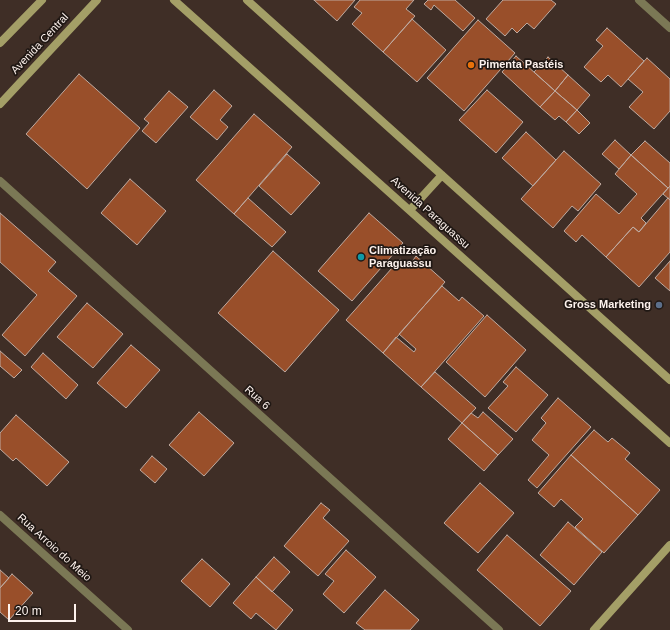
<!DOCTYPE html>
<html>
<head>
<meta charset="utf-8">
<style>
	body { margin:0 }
	#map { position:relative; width:670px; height:630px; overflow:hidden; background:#3f2e26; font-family:Helvetica,sans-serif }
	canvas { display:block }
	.scale { position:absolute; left:8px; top:604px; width:68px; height:18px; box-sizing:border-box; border:2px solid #fdf2ed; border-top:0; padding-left:5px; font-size:12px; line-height:14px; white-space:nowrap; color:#fdf2ed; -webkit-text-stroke:3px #201814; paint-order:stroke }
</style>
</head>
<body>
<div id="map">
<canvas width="670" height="630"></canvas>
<div class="scale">20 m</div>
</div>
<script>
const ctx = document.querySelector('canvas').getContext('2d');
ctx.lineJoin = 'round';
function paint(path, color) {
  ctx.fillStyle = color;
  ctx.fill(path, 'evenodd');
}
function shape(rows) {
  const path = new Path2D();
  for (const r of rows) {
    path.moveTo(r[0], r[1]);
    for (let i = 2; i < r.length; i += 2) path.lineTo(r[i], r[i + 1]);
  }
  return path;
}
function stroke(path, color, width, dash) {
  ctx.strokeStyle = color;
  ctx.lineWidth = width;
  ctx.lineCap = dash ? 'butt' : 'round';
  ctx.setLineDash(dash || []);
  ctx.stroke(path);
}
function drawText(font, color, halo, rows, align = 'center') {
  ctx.font = font + ' Helvetica,sans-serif';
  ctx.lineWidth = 3.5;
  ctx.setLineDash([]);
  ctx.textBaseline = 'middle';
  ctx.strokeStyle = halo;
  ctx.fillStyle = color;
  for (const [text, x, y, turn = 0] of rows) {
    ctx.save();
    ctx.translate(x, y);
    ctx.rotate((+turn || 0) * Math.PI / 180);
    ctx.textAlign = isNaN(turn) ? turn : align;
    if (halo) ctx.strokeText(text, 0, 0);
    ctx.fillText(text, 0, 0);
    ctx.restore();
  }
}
const building = shape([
	[314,0,355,0,337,21,314,0],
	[360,0,414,0,406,9,415,16,383,52,352,24,362,13,354,7,360,0],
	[428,0,455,0,475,18,463,31,434,5,431,10,424,4,428,0],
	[503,0,551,0,556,4,534,29,527,23,517,33,512,28,505,36,486,19,503,0],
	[412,19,446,50,417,82,383,52,412,19],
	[478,20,515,53,464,111,427,78,478,20],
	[607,28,644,61,621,87,608,75,601,82,584,67,603,46,596,40,607,28],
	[516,56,555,91,540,107,502,72,516,56],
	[548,57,568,75,555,91,534,72,548,57],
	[647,58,670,79,670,111,654,129,629,107,643,92,628,79,647,58],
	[79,74,140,128,87,189,26,134,79,74],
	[568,75,590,95,577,110,555,91,568,75],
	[214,90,232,106,220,120,228,127,217,140,190,117,214,90],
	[487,90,523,122,496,153,459,120,487,90],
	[169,91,188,107,156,143,142,131,149,123,144,119,169,91],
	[555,91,577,110,566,122,559,116,555,120,540,107,555,91],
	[577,110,590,123,579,134,566,122,577,110],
	[254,114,292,147,234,214,196,180,254,114],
	[526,132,556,160,533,186,502,158,526,132],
	[615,140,631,155,619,169,602,154,615,140],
	[645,141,670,163,670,186,668,188,631,155,645,141],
	[564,151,601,184,578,211,572,206,553,228,521,199,564,151],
	[287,154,320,183,291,215,259,186,287,154],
	[631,155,668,188,641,218,646,223,639,232,633,227,606,257,582,235,576,242,564,231,596,194,619,214,637,194,615,174,631,155],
	[130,179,166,211,137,245,101,213,130,179],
	[670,186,670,200,663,194,670,186],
	[248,198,286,232,272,247,234,214,248,198],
	[668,198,670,200,670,252,639,287,606,257,633,227,639,232,668,198],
	[0,213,56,262,48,271,77,296,25,356,2,335,37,295,0,262,0,213],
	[369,213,403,243,352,301,318,271,369,213],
	[273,251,339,310,285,372,218,313,273,251],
	[416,256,445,282,383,353,346,320,400,259,409,266,416,256],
	[670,261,670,291,655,278,670,261],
	[442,286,459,301,462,297,484,316,421,387,383,353,396,337,414,352,416,349,399,334,442,286],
	[87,303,123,334,93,368,57,337,87,303],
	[487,315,526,350,485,397,446,362,487,315],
	[131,345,160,370,126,408,97,383,131,345],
	[0,351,22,370,14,378,0,366,0,351],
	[43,353,78,385,66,399,31,367,43,353],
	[516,367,548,395,516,432,488,408,508,386,503,382,516,367],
	[435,372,476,408,462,423,421,387,435,372],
	[558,398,591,427,537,488,528,480,549,455,532,440,546,423,541,418,558,398],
	[199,412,234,443,204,476,169,445,199,412],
	[483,412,513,439,498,455,462,423,471,413,478,418,483,412],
	[16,415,69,462,47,486,16,458,13,461,0,449,0,433,16,415],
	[462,423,498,455,484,471,448,439,462,423],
	[594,430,608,442,612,438,630,453,625,459,660,490,638,515,571,455,594,430],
	[571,455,638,515,604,553,575,527,583,519,561,499,554,507,538,493,571,455],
	[152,456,167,469,155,483,140,470,152,456],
	[480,483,514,513,478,553,444,523,480,483],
	[321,503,330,510,323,518,349,541,318,576,284,546,321,503],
	[568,522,602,552,574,585,540,555,568,522],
	[507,535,571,591,540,626,477,570,507,535],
	[346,550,376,577,344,613,323,594,334,581,325,574,346,550],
	[274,557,290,572,272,592,256,577,274,557],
	[202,559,230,584,210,607,181,581,202,559],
	[0,570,9,578,0,588,0,570],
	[12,574,33,593,9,620,0,612,0,588,12,574],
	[256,577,293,610,276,630,256,613,251,619,233,603,256,577],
	[385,590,419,620,410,630,365,630,356,623,385,590]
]);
paint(building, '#994f2a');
stroke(building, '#bfaaa0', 1);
stroke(shape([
	[639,0,670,28],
	[0,181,499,630],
	[0,515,128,630]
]), '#7b7855', 8);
stroke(shape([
	[174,0,670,443],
	[247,0,670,380],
	[0,43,42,0],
	[0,104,97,0],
	[410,210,442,175],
	[594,630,670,545]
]), '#a49f67', 8);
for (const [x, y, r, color] of [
	[471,65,4,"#e8710a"],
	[361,257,4,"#0f9aa8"],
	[659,305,4,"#5c6f8a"]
]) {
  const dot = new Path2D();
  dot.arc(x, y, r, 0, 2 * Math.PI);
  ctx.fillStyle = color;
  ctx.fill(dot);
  stroke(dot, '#201814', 1.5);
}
drawText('11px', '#fdf2ed', '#201814', [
	["Avenida Central",40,44,-47],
	["Avenida Paraguassu",430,213,42],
	["Rua 6",257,398,42],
	["Rua Arroio do Meio",54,548,42]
]);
drawText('bold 11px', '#fdf2ed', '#201814', [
	["Pimenta Pastéis",479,65],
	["Climatização",369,251],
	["Paraguassu",369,264],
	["Gross Marketing",651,305,"right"]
], 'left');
</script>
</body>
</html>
